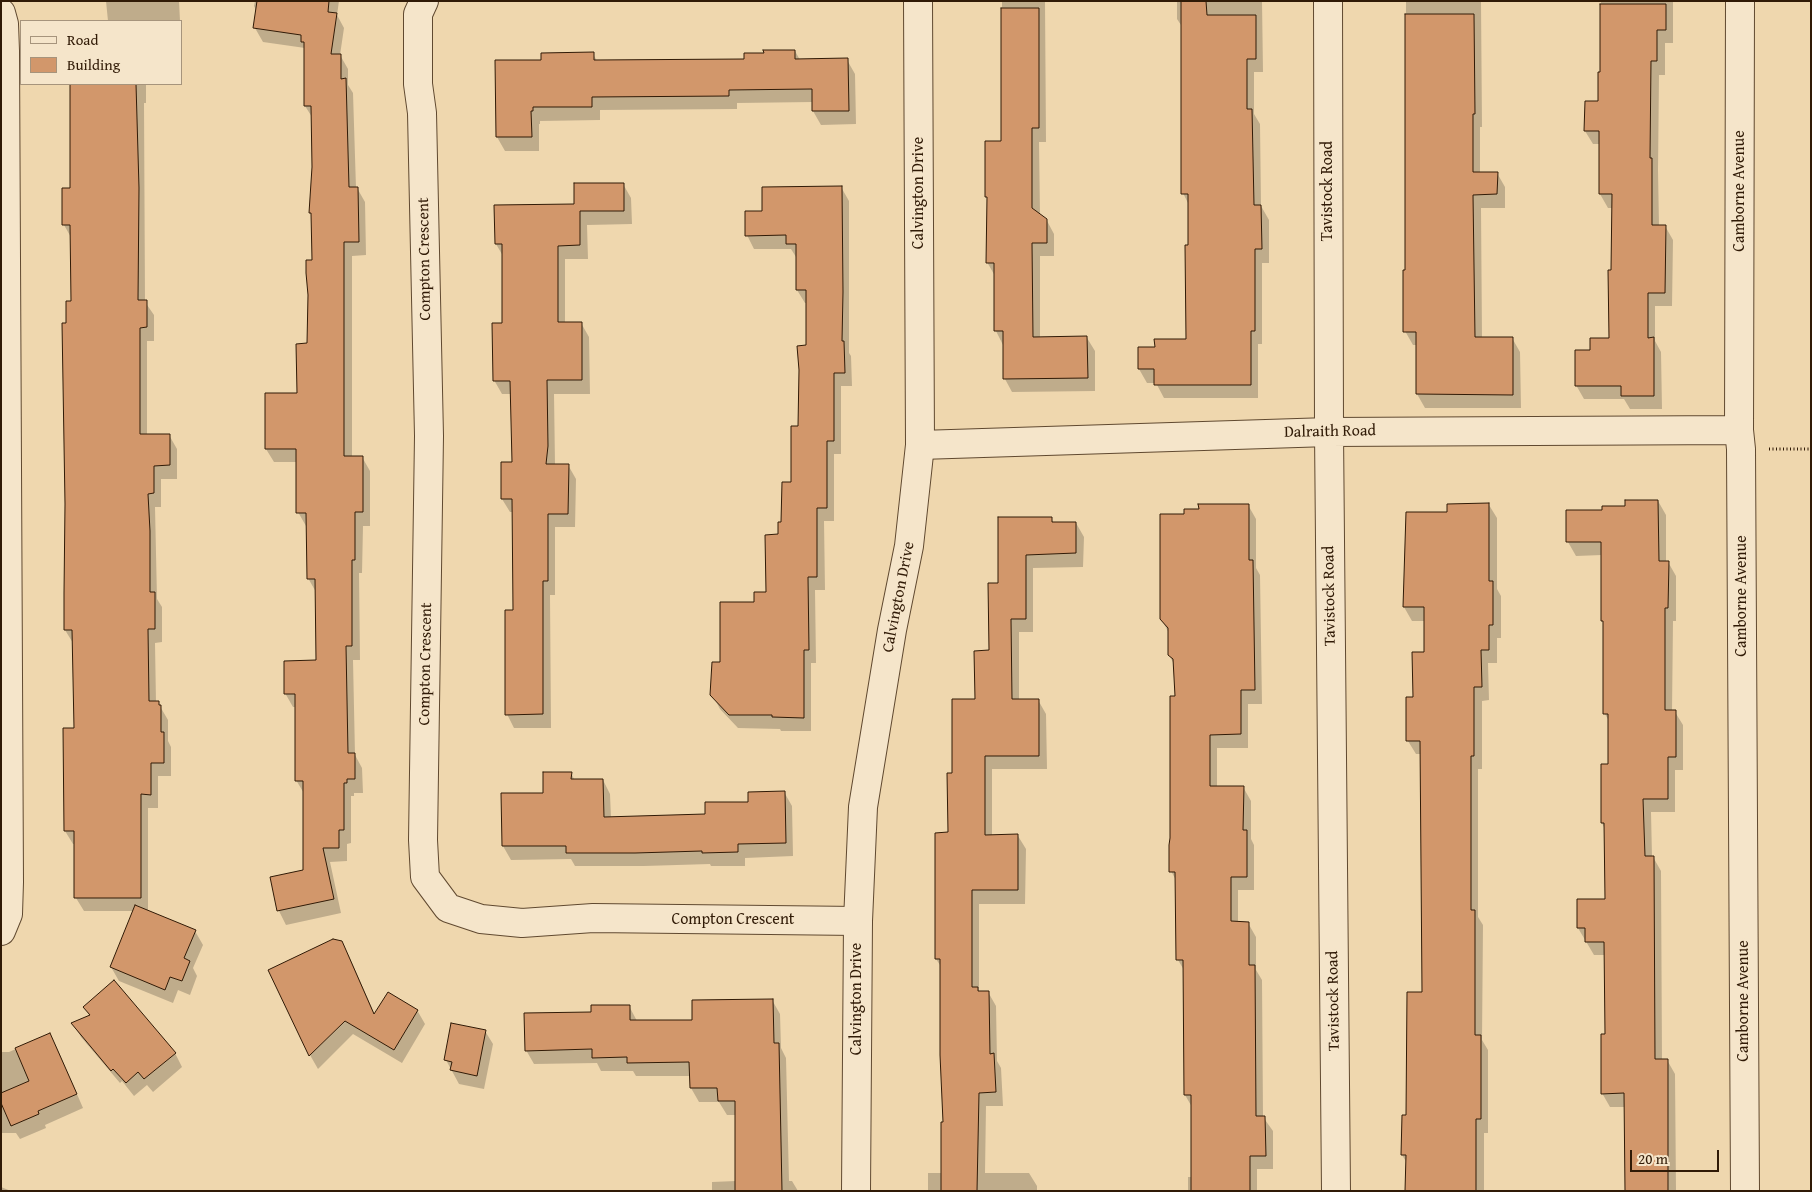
<!DOCTYPE html>
<html>
<head>
<meta charset="utf-8">
<style>
	body { margin:0 }
	#map { position:relative; width:1812px; height:1192px; overflow:hidden; background:#efd7ae; font-family:"Gentium Book Plus",serif }
	canvas { display:block }
	.frame { position:absolute; inset:0; border:2px solid #301a06; pointer-events:none }
	.legend { position:absolute; left:20px; top:20px; width:162px; height:65px; box-sizing:border-box; background:#f5e5ca; border:1px solid #a6947c; margin:0; padding:6px 9px; list-style:none; font-size:15px; color:#301a06 }
	.legend li { display:flex; align-items:center; gap:10px; height:25px }
	.legend b { width:25px; border:1px solid #a6947c }
	.scale { position:absolute; left:1630px; top:1150px; width:89px; height:22px; box-sizing:border-box; border:2px solid #301a06; border-top:0; padding-left:6px; font-size:15px; line-height:18px; white-space:nowrap; color:#301a06; -webkit-text-stroke:4px #f5e5ca; paint-order:stroke }
</style>
</head>
<body>
<div id="map">
<canvas width="1812" height="1192"></canvas>
<div class="frame"></div>
<ul class="legend">
<li><b style="height:6px;background:#f5e5ca"></b>Road</li>
<li><b style="height:14px;background:#d2976b"></b>Building</li>
</ul>
<div class="scale">20 m</div>
</div>
<script>
const ctx = document.querySelector('canvas').getContext('2d');
ctx.lineJoin = 'round';
function paint(path, color) {
  ctx.fillStyle = color;
  ctx.fill(path, 'evenodd');
}
function shape(rows) {
  const path = new Path2D();
  for (const r of rows) {
    path.moveTo(r[0], r[1]);
    for (let i = 2; i < r.length; i += 2) path.lineTo(r[i], r[i + 1]);
  }
  return path;
}
function stroke(path, color, width, dash) {
  ctx.strokeStyle = color;
  ctx.lineWidth = width;
  ctx.lineCap = dash ? 'butt' : 'round';
  ctx.setLineDash(dash || []);
  ctx.stroke(path);
}
function drawText(font, color, halo, rows, align = 'center') {
  ctx.font = font + ' "Gentium Book Plus",serif';
  ctx.lineWidth = 4.5;
  ctx.setLineDash([]);
  ctx.textBaseline = 'middle';
  ctx.strokeStyle = halo;
  ctx.fillStyle = color;
  for (const [text, x, y, turn = 0] of rows) {
    ctx.save();
    ctx.translate(x, y);
    ctx.rotate((+turn || 0) * Math.PI / 180);
    ctx.textAlign = isNaN(turn) ? turn : align;
    if (halo) ctx.strokeText(text, 0, 0);
    ctx.fillText(text, 0, 0);
    ctx.restore();
  }
}
paint(shape([
	[106,1,179,1,180,21,108,21],
	[255,1,339,1,337,15,344,28,340,55,348,69,348,85,353,93,356,188,357,188,365,202,366,255,352,256,352,457,362,457,370,471,370,526,363,526,362,573,359,573,360,660,353,660,355,755,362,768,363,793,354,793,354,796,351,796,351,843,347,844,347,861,330,862,341,913,286,925,279,911,272,878,305,871,305,795,296,780,296,707,293,707,285,693,317,661,316,592,308,578,307,526,306,526,298,512,297,462,274,462,266,449,298,394,308,345,313,261,313,217,310,213,313,167,312,117,305,106,305,48,263,42,255,28,257,12,254,6],
	[1002,1,1045,1,1046,142,1039,142,1040,215,1046,219,1054,234,1054,256,1040,256,1040,338,1087,338,1095,351,1095,391,1012,392,1005,379,1003,345,996,331,995,276,987,262,988,199,987,197,1002,143],
	[1177,1,1262,1,1263,72,1254,72,1254,114,1260,124,1261,206,1269,220,1269,263,1262,263,1262,344,1258,344,1258,398,1164,398,1156,383,1147,383,1139,369,1139,348,1156,348,1187,341,1189,205,1183,193,1183,28,1177,19],
	[1406,1,1494,1,1481,2,1482,127,1480,127,1480,173,1497,173,1505,187,1505,208,1481,208,1482,338,1512,338,1520,352,1521,408,1425,408,1417,394,1417,345,1413,345,1405,331],
	[1601,1,1673,1,1673,43,1665,43,1665,75,1659,75,1658,170,1659,226,1665,226,1673,240,1672,306,1655,306,1655,341,1661,352,1662,409,1630,409,1624,399,1584,399,1576,385,1591,351,1611,339,1613,208,1608,208,1600,194,1600,144,1593,144,1585,131,1599,103,1601,74],
	[795,51,800,60,847,60,855,74,856,124,821,125,813,111,813,102,737,103,737,109,600,110,600,120,540,121,540,124,539,124,539,151,505,151,497,137,543,61,593,54,597,61,745,60],
	[71,84,146,84,146,103,144,103,145,302,154,315,154,341,147,341,147,435,169,435,177,449,177,479,161,479,161,507,155,507,157,599,162,607,162,642,155,643,156,703,158,703,168,720,168,741,171,747,171,776,158,776,158,808,148,808,148,912,195,931,203,945,193,968,197,976,190,995,178,990,173,1003,119,981,111,967,134,911,84,911,76,898,75,844,73,844,65,831,75,729,73,643,65,630,68,324,72,302,72,239,64,225,71,189],
	[623,184,631,198,632,224,587,225,588,259,565,259,565,323,581,323,589,337,590,394,554,394,555,465,568,465,576,479,575,527,555,527,555,595,550,595,551,728,514,728,507,714,514,611,513,512,510,512,502,499,513,463,512,394,502,394,494,380,503,324,503,256,496,244,575,205],
	[841,187,849,201,849,353,851,356,852,386,841,386,841,454,834,454,834,521,824,521,825,590,815,590,816,663,811,663,811,731,781,731,780,729,738,728,720,709,712,694,721,663,756,603,767,593,792,483,807,347,807,303,805,303,797,290,798,257,796,257,791,249,754,249,747,235,763,212],
	[1658,501,1666,515,1666,562,1668,562,1676,576,1676,621,1673,621,1672,712,1675,712,1683,725,1683,770,1675,770,1675,812,1651,812,1652,857,1653,857,1661,871,1662,1060,1667,1060,1675,1074,1676,1191,1626,1191,1625,1107,1610,1107,1602,1093,1606,1035,1606,955,1594,955,1578,928,1606,900,1605,829,1602,823,1602,765,1609,765,1609,721,1605,714,1602,555,1576,556,1568,542,1603,511],
	[1248,505,1256,519,1256,568,1260,575,1262,704,1248,704,1248,748,1217,748,1217,787,1243,787,1251,801,1251,839,1254,845,1254,890,1238,890,1238,923,1248,923,1256,937,1256,970,1262,980,1263,1117,1273,1131,1273,1169,1257,1169,1257,1191,1188,1191,1188,1177,1192,1177,1192,1107,1185,1095,1184,970,1178,960,1177,882,1171,871,1176,697,1174,664,1169,655,1169,633,1161,619,1185,515,1200,510],
	[1489,505,1497,518,1497,589,1501,596,1501,638,1497,638,1497,663,1488,663,1489,700,1482,701,1482,769,1478,769,1478,917,1483,925,1482,1040,1488,1050,1488,1133,1484,1133,1484,1191,1407,1191,1407,1163,1402,1155,1423,993,1421,754,1416,754,1408,741,1414,698,1425,654,1425,621,1412,621,1404,607,1448,513],
	[1051,518,1054,524,1076,523,1084,537,1083,567,1033,568,1033,632,1019,632,1019,700,1038,700,1046,714,1047,769,992,769,992,836,1018,836,1026,849,1025,904,979,904,979,993,988,992,996,1006,997,1061,1001,1068,1003,1106,986,1106,985,1173,1029,1173,1037,1186,1037,1191,928,1191,928,1173,942,1173,944,1124,942,968,936,959,953,774,990,652,999,584],
	[571,773,575,781,603,780,610,794,611,818,706,815,784,792,792,806,793,856,745,858,745,866,711,866,710,864,644,866,575,866,571,859,511,860,503,846,545,794],
	[341,942,349,956,375,1015,417,1010,425,1024,402,1063,353,1034,318,1069,310,1055,270,970],
	[772,1000,780,1014,781,1048,786,1058,789,1181,792,1181,798,1191,712,1191,712,1182,736,1181,736,1115,727,1115,719,1102,699,1102,691,1088,691,1076,636,1076,633,1071,601,1071,597,1063,534,1064,526,1050,592,1013,629,1006,637,1021,693,1021],
	[85,1007,175,1053,182,1067,153,1092,147,1085,134,1096,122,1081,120,1083,81,1037,73,1024,90,1017],
	[485,1031,493,1044,484,1089,459,1084,446,1060],
	[50,1034,57,1048,83,1108,45,1125,46,1128,20,1139,16,1133,1,1133,1,1052,9,1052],
	[1,1187,11,1191,1,1191]
]), '#0003');
const building = shape([
	[257,1,329,1,328,12,337,13,331,54,341,54,341,79,346,78,349,187,358,187,359,242,344,242,344,456,363,456,363,512,355,512,355,560,352,560,352,646,346,646,348,753,355,753,355,779,347,779,347,783,344,783,344,830,339,830,339,848,323,848,334,899,277,911,270,877,303,870,303,781,295,781,295,694,284,694,284,661,316,660,315,579,307,579,306,513,296,513,296,449,265,449,265,393,297,393,296,344,307,343,308,295,306,273,306,260,312,260,311,213,309,213,312,167,311,106,304,106,304,42,301,42,301,35,253,28,257,1],
	[1181,1,1206,1,1207,15,1256,15,1256,59,1247,59,1247,109,1252,109,1254,205,1261,205,1262,249,1255,249,1255,331,1251,331,1251,385,1154,385,1154,369,1138,369,1138,347,1155,347,1154,339,1186,339,1185,245,1188,245,1188,194,1181,194,1181,1],
	[1600,4,1666,4,1666,30,1657,30,1657,61,1651,61,1650,158,1652,158,1652,225,1666,225,1665,293,1648,293,1648,338,1654,337,1654,396,1621,396,1621,386,1575,386,1575,350,1590,350,1590,338,1609,338,1608,270,1611,270,1612,194,1599,194,1599,131,1584,131,1585,101,1598,101,1598,72,1600,72,1600,4],
	[1001,8,1039,8,1039,128,1032,128,1032,208,1047,219,1047,243,1032,243,1033,337,1087,336,1088,378,1003,379,1003,331,994,331,994,263,986,263,987,197,985,197,985,141,1001,141,1001,8],
	[1405,14,1474,14,1475,114,1473,114,1473,172,1498,172,1497,194,1473,195,1475,337,1513,337,1513,395,1416,394,1416,332,1403,332,1403,270,1405,270,1405,14],
	[763,50,795,50,795,59,848,58,849,111,812,111,812,89,729,90,729,96,592,97,592,107,533,107,533,111,531,111,532,137,496,137,495,60,541,60,541,53,594,52,594,60,744,59,744,53,764,53,763,50],
	[70,84,136,84,139,188,138,300,147,300,147,327,140,328,140,434,170,434,170,465,154,466,154,493,148,494,150,531,150,592,155,592,155,629,148,629,149,701,159,701,159,705,161,705,161,732,164,732,164,763,151,763,151,795,141,794,141,898,74,898,74,831,64,831,63,728,74,728,72,630,64,630,64,593,65,504,62,323,66,323,66,301,71,301,70,225,62,225,62,188,70,188,70,84],
	[574,183,624,183,624,211,580,211,580,245,558,246,558,322,582,322,582,380,547,380,548,446,546,464,569,464,568,514,548,514,548,581,543,581,543,714,505,715,505,610,513,610,512,499,501,499,501,462,512,462,510,381,493,381,492,323,502,323,502,244,495,244,494,205,574,204,574,183],
	[842,186,843,292,842,341,844,341,845,373,834,373,834,441,827,441,827,508,817,508,817,577,808,577,809,650,804,650,804,718,772,717,772,715,729,715,710,695,712,662,720,662,720,602,754,602,754,592,766,592,765,535,778,534,778,522,781,522,782,482,791,482,791,426,798,426,799,370,797,346,806,345,806,290,796,290,796,244,786,244,786,235,745,236,745,211,762,211,762,187,842,186],
	[1625,500,1658,500,1659,561,1669,561,1668,608,1665,608,1665,710,1676,710,1676,757,1668,757,1668,799,1643,799,1645,856,1654,856,1655,1059,1668,1059,1668,1191,1625,1191,1624,1093,1601,1094,1601,1034,1605,1034,1604,942,1585,942,1585,928,1577,928,1577,899,1605,899,1604,823,1601,823,1601,764,1608,764,1608,714,1603,714,1603,621,1601,621,1601,542,1566,542,1566,510,1602,510,1602,506,1625,506,1625,500],
	[1489,503,1489,581,1493,581,1493,625,1489,625,1489,650,1481,650,1482,687,1474,687,1474,756,1471,756,1471,910,1475,910,1475,1035,1481,1035,1481,1119,1476,1119,1476,1191,1405,1191,1406,1155,1401,1155,1402,1115,1406,1115,1407,992,1422,992,1420,741,1406,741,1406,697,1413,697,1412,652,1424,652,1424,607,1403,607,1406,512,1447,512,1447,504,1489,503],
	[1198,504,1249,504,1249,560,1253,560,1255,690,1241,690,1241,734,1210,735,1210,786,1244,786,1243,830,1247,830,1247,877,1231,877,1231,921,1249,922,1249,965,1255,965,1256,1116,1265,1116,1266,1156,1250,1156,1250,1191,1191,1191,1191,1095,1184,1095,1183,960,1176,960,1175,872,1169,872,1169,845,1170,838,1170,696,1175,696,1173,659,1168,655,1168,628,1160,619,1160,514,1184,514,1184,509,1199,509,1198,504],
	[998,517,1052,517,1052,522,1076,522,1076,553,1026,555,1026,619,1011,619,1012,699,1039,699,1039,756,985,756,985,835,1018,834,1018,890,972,890,972,987,978,987,978,991,989,991,990,1054,994,1053,996,1092,979,1093,977,1191,941,1191,941,1122,943,1122,940,1055,940,959,935,959,935,833,948,832,947,773,952,773,952,699,975,699,974,651,989,650,988,583,998,583,998,517],
	[543,772,572,772,571,779,603,779,604,817,705,814,705,802,748,802,748,792,785,791,786,843,738,844,738,852,702,853,702,851,635,853,566,853,566,846,502,846,501,793,543,793,543,772],
	[135,905,196,930,184,958,190,961,182,981,170,977,165,990,110,967,135,905],
	[333,939,342,941,374,1014,388,992,418,1010,394,1050,345,1021,309,1056,268,970,333,939],
	[114,980,176,1053,144,1079,138,1072,126,1083,113,1069,111,1071,71,1023,90,1015,83,1007,114,980],
	[773,999,774,1043,779,1043,782,1191,735,1191,735,1101,718,1101,717,1088,690,1088,689,1062,627,1063,627,1057,592,1058,592,1049,525,1051,524,1013,591,1012,591,1005,630,1005,630,1020,692,1020,692,1000,773,999],
	[451,1023,486,1030,477,1076,450,1070,452,1062,444,1060,451,1023],
	[50,1033,77,1094,38,1111,39,1114,11,1126,1,1103,1,1093,29,1081,15,1048,50,1033]
]);
paint(building, '#d2976b');
stroke(building, '#301a06', 1);
const minor = shape([
	[424,1,418,14,418,84,422,113,429,436,423,840,425,877,448,908,481,919,522,923,593,918,858,921],
	[1328,1,1329,432,1336,1191],
	[1740,1,1739,430,1741,449,1745,1191],
	[1,13,4,24,5,51,9,882,8,914,1,931],
	[920,445,1329,432,1739,430]
]);
const tertiary = shape([
	[856,1191,858,921,863,807,892,630,909,546,920,445,918,1]
]);
stroke(minor, '#604930', 30);
stroke(tertiary, '#604930', 30);
stroke(shape([
	[1769,449,1811,449]
]), '#301a06', 3, [1, 2.5]);
stroke(minor, '#f5e5ca', 28);
stroke(tertiary, '#f5e5ca', 28);
drawText('16px', '#301a06', '#f5e5ca', [
	["Tavistock Road",1328,191,-90],
	["Camborne Avenue",1740,191,-90],
	["Calvington Drive",919,193,-90],
	["Compton Crescent",425,259,-91],
	["Dalraith Road",1330,432,-1],
	["Tavistock Road",1330,596,-91],
	["Camborne Avenue",1742,596,-90],
	["Calvington Drive",899,597,-79],
	["Compton Crescent",426,664,-89],
	["Compton Crescent",733,920],
	["Calvington Drive",857,999,-90],
	["Tavistock Road",1334,1001,-91],
	["Camborne Avenue",1744,1001,-90]
]);
</script>
</body>
</html>
